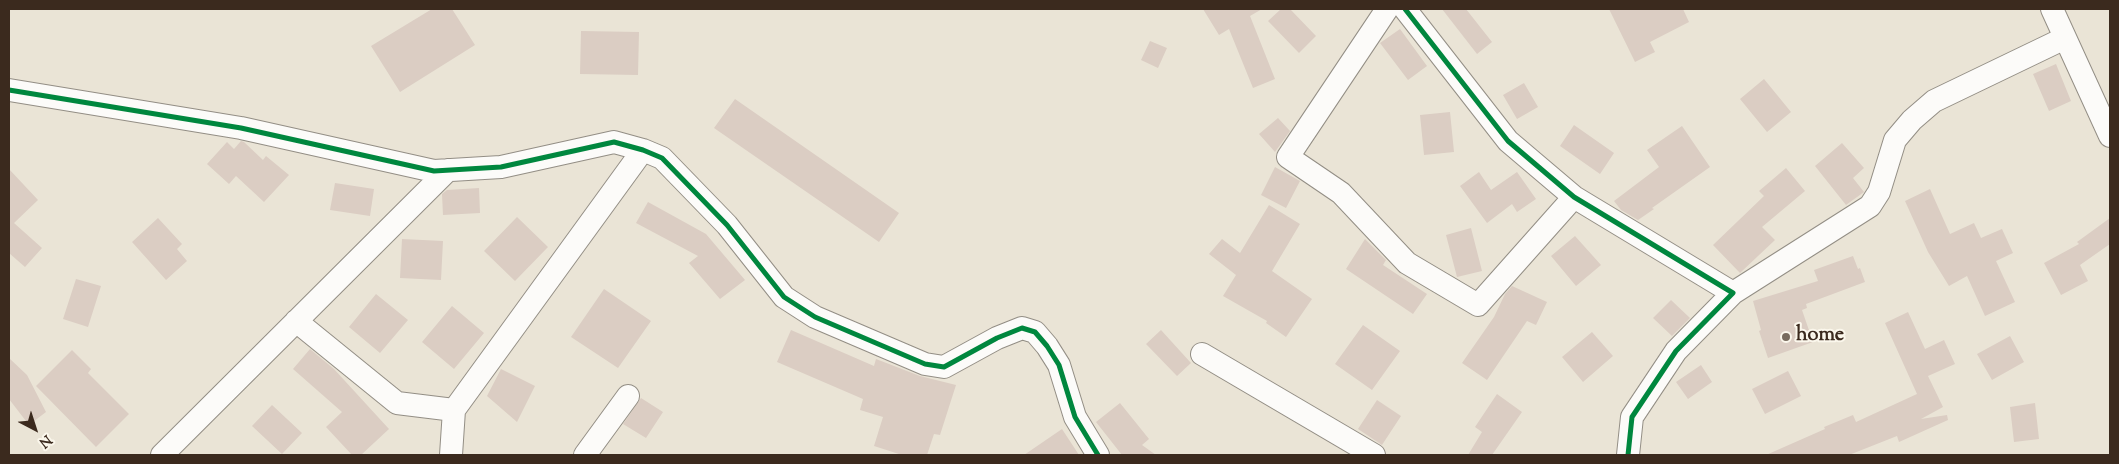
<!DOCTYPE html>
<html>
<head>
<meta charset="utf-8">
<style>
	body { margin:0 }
	#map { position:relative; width:2119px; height:464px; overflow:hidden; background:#eae4d6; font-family:"Sorts Mill Goudy",serif }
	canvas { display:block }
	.frame { position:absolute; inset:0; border:10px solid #3b2a1e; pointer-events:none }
	.north { position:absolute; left:10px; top:404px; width:50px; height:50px; -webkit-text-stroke:4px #fbf7ec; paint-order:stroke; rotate:140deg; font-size:14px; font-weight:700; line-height:20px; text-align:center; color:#3b2a1e }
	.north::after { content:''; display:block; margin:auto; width:18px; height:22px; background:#3b2a1e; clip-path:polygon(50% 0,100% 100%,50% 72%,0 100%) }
</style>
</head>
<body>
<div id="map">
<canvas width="2119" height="464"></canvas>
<div class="frame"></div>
<div class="north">N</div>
</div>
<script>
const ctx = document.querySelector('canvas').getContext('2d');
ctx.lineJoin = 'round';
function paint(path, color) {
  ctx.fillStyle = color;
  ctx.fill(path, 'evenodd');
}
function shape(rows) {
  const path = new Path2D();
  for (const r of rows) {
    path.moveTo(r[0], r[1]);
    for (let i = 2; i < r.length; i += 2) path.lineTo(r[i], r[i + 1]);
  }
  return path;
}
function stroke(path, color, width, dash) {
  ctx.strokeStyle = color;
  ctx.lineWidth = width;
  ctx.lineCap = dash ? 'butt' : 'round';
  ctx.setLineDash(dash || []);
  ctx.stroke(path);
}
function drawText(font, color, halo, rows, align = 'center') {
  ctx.font = font + ' "Sorts Mill Goudy",serif';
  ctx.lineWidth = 4;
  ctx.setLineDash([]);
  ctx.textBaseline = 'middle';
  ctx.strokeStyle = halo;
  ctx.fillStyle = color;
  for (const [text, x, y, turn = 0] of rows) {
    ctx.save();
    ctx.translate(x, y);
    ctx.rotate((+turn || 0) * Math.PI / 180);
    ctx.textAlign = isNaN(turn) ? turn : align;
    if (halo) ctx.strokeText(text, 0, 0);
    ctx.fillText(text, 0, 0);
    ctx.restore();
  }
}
paint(shape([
	[432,9,452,9,475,45,400,92,371,46],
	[1203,9,1262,9,1250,16,1275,79,1253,88,1229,29,1219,35],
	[1281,9,1290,9,1316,36,1299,53,1268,21],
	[1442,9,1466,9,1492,42,1477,54],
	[1609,9,1683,9,1689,22,1650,42,1655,52,1635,62],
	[1400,29,1427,66,1408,80,1380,43],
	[581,31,639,32,638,75,580,74],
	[1150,41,1167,48,1158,68,1141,60],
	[2056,64,2071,101,2049,111,2033,74],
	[1764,79,1791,112,1767,132,1740,99],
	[1524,83,1538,107,1517,119,1503,95],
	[735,99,899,213,879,242,714,128],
	[1450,112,1454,152,1424,155,1420,115],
	[1278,118,1290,131,1275,152,1259,134],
	[1574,125,1614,153,1600,174,1560,146],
	[1682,126,1710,167,1652,208,1654,209,1638,220,1621,210,1614,201,1659,167,1647,150],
	[241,141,244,142,263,160,266,156,289,175,264,202,236,176,229,184,207,164,227,142,234,149],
	[1842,143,1864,168,1853,178,1864,192,1846,205,1815,166],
	[1275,167,1300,181,1286,208,1261,195],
	[1786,168,1805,191,1762,227,1775,240,1740,273,1713,245,1764,196,1759,191],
	[9,169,38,200,14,223,42,248,25,267,9,253],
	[1479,172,1491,190,1517,172,1536,199,1517,212,1512,204,1487,223,1460,186],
	[335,183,374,189,370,216,330,210],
	[479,188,480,213,443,215,442,194,447,190],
	[1930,189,1950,234,1974,223,1981,238,2002,229,2013,253,1996,261,2015,302,1985,316,1967,276,1949,286,1928,252,1905,201],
	[648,202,706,234,745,280,720,299,689,263,698,256,636,223],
	[1269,205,1300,224,1272,271,1312,299,1286,337,1266,323,1267,321,1223,296,1236,275,1209,254,1222,239,1240,253],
	[517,217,548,247,515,281,484,251],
	[158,218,182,244,177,249,187,261,166,280,132,242],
	[2110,218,2110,244,2080,265,2088,281,2061,295,2044,263,2079,244,2077,242],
	[1471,228,1482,271,1457,277,1446,235],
	[1575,236,1601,265,1576,286,1551,256],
	[402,239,443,241,441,280,400,278],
	[1365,239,1386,260,1383,265,1427,294,1413,314,1346,269],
	[1853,256,1858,269,1860,268,1865,282,1806,304,1807,308,1802,310,1813,342,1768,358,1759,331,1761,330,1753,301,1818,281,1814,270],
	[76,279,101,286,88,327,63,319],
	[1512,286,1547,302,1536,325,1527,321,1487,380,1462,363,1494,317,1505,294],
	[604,289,651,321,618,368,571,337],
	[376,294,408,320,380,353,349,327],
	[1671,300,1690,318,1672,336,1653,318],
	[452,306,484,333,454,369,422,342],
	[1908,312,1925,349,1944,340,1955,364,1928,376,1943,407,1921,419,1947,415,1948,420,1899,442,1897,436,1849,455,1766,455,1825,429,1824,427,1853,415,1856,422,1917,394,1885,323],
	[1363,325,1400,351,1372,390,1335,364],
	[791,330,874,366,876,359,920,376,956,385,940,435,934,434,927,455,902,455,874,446,883,417,860,410,863,399,777,362],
	[1161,330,1191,363,1177,376,1146,344],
	[1592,332,1613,356,1583,382,1562,357],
	[2010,336,2024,362,1992,380,1977,354],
	[310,349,334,369,389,429,361,455,352,455,326,427,342,412,293,369],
	[72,350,91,369,88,373,129,414,96,447,36,386],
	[9,358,27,375,46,412,29,425,9,399],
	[1701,365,1712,382,1688,399,1676,382],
	[501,369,535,386,517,422,487,396],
	[1788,371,1801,396,1765,414,1752,389],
	[1497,394,1522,412,1492,455,1468,455,1482,432,1475,427],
	[641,398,663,412,646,438,623,424],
	[1377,400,1401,416,1382,445,1358,429],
	[1120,403,1149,439,1142,445,1156,455,1122,455,1096,422],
	[2035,403,2039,439,2014,442,2010,407],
	[272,405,302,433,282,454,252,426],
	[1062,429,1079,455,1024,455]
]), '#dbcdc3');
const minor = shape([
	[1387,9,1288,157,1341,193,1407,263,1478,305,1574,197],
	[1405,9,1508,141,1574,197,1733,293,1676,351,1632,417,1628,455],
	[2052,9,2110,136],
	[9,90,241,128,434,171,501,167,614,142,643,150,662,158,727,225,784,297,815,317,925,364,944,367,997,338,1022,328,1035,332,1047,346,1059,365,1075,417,1098,455],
	[1733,293,1870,206,1879,192,1895,140,1912,120,1934,101,2065,38],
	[296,321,397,403,454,410],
	[1202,354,1374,455],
	[162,455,448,170],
	[451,455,454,410,643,150],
	[585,455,628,396]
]);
stroke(minor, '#938e85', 24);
stroke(minor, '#fcfbf9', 22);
stroke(shape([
	[1405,9,1508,141,1574,197,1733,293,1676,351,1632,417,1628,455],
	[9,90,241,128,434,171,501,167,614,142,643,150,662,158,727,225,784,297,815,317,925,364,944,367,997,338,1022,328,1035,332,1047,346,1059,365,1075,417,1098,455]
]), '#00873e', 5);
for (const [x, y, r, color] of [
	[1786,337,5,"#786b5e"]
]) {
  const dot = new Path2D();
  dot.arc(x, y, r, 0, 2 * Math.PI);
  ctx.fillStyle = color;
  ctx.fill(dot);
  stroke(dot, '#fbf7ec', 2);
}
drawText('bold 20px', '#3b2a1e', '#fbf7ec', [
	["home",1796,337]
], 'left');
</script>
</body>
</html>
